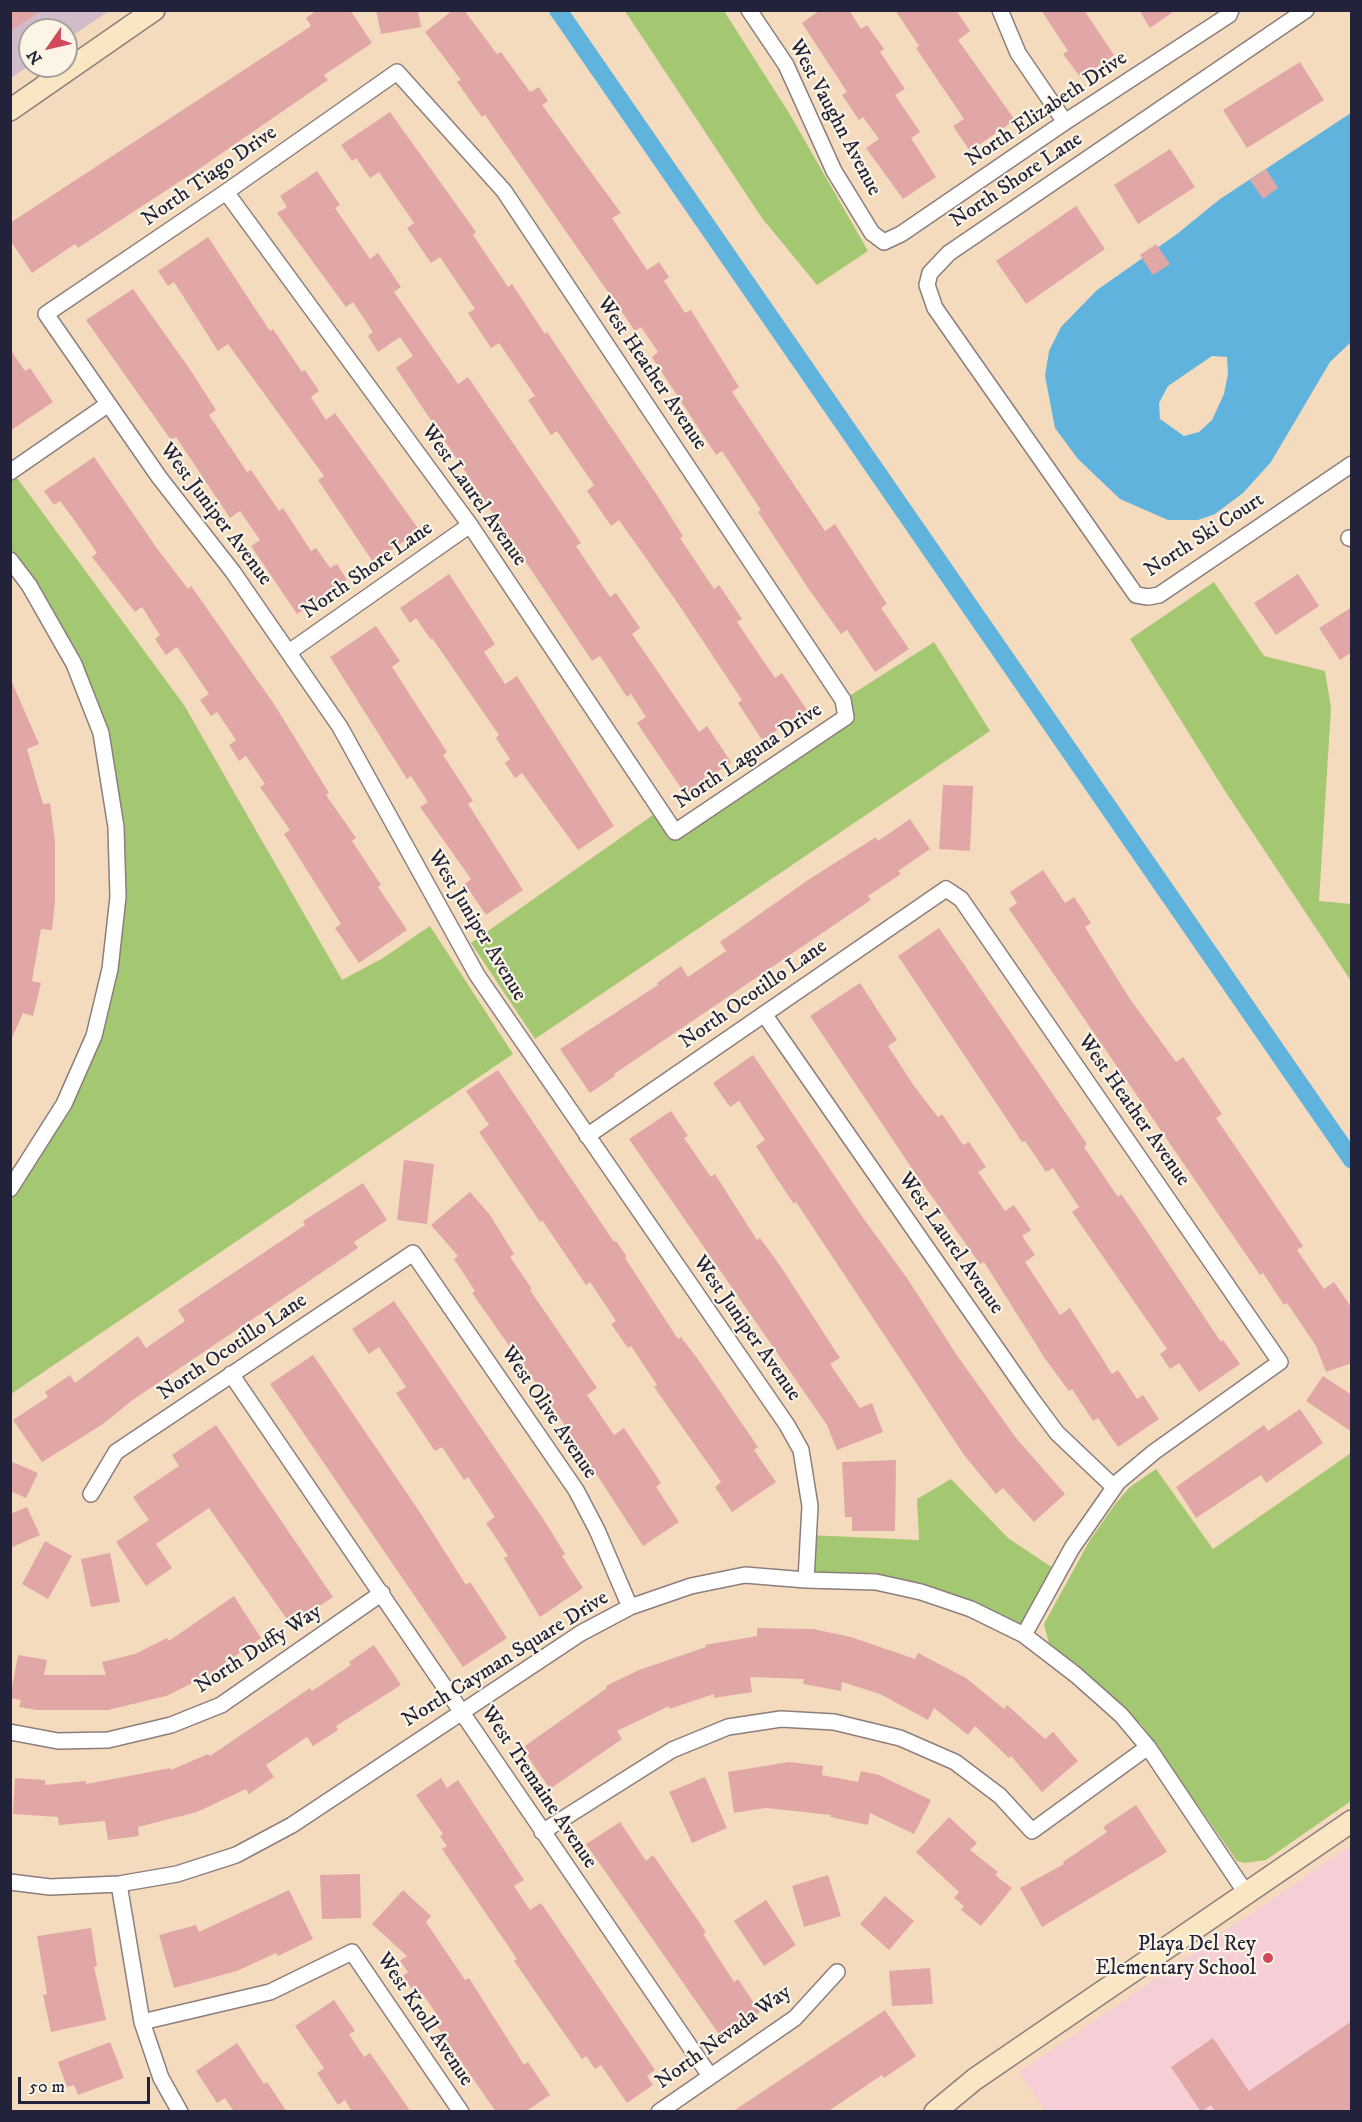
<!DOCTYPE html>
<html>
<head>
<meta charset="utf-8">
<style>
	body { margin:0 }
	#map { position:relative; width:1362px; height:2122px; overflow:hidden; background:#f5dbbe; font-family:"IM FELL DW Pica",serif }
	canvas { display:block }
	.frame { position:absolute; inset:0; border:12px solid #22223b; pointer-events:none }
	.north { position:absolute; left:18px; top:18px; width:60px; height:60px; box-sizing:border-box; background:#fcf5e5; border:2px solid #a5a1a1; border-radius:50%; rotate:236deg; font-size:16px; font-weight:700; line-height:24px; text-align:center; color:#22223b }
	.north::after { content:''; display:block; margin:auto; width:21px; height:27px; background:#d1495b; clip-path:polygon(50% 0,100% 100%,50% 72%,0 100%) }
	.scale { position:absolute; left:18px; top:2077px; width:132px; height:27px; box-sizing:border-box; border:3px solid #22223b; border-top:0; padding-left:8px; font-size:18px; line-height:21px; white-space:nowrap; color:#22223b; -webkit-text-stroke:4px #fcf5e5; paint-order:stroke }
</style>
</head>
<body>
<div id="map">
<canvas width="1362" height="2122"></canvas>
<div class="frame"></div>
<div class="north">N</div>
<div class="scale">50 m</div>
</div>
<script>
const ctx = document.querySelector('canvas').getContext('2d');
ctx.lineJoin = 'round';
function paint(path, color) {
  ctx.fillStyle = color;
  ctx.fill(path, 'evenodd');
}
function shape(rows) {
  const path = new Path2D();
  for (const r of rows) {
    path.moveTo(r[0], r[1]);
    for (let i = 2; i < r.length; i += 2) path.lineTo(r[i], r[i + 1]);
  }
  return path;
}
function stroke(path, color, width, dash) {
  ctx.strokeStyle = color;
  ctx.lineWidth = width;
  ctx.lineCap = dash ? 'butt' : 'round';
  ctx.setLineDash(dash || []);
  ctx.stroke(path);
}
function drawText(font, color, halo, rows, align = 'center') {
  ctx.font = font + ' "IM FELL DW Pica",serif';
  ctx.lineWidth = 4.5;
  ctx.setLineDash([]);
  ctx.textBaseline = 'middle';
  ctx.strokeStyle = halo;
  ctx.fillStyle = color;
  for (const [text, x, y, turn = 0] of rows) {
    ctx.save();
    ctx.translate(x, y);
    ctx.rotate((+turn || 0) * Math.PI / 180);
    ctx.textAlign = isNaN(turn) ? turn : align;
    if (halo) ctx.strokeText(text, 0, 0);
    ctx.fillText(text, 0, 0);
    ctx.restore();
  }
}
paint(shape([
	[1351,1845,1351,2111,1045,2111,1019,2072]
]), '#f6cfd6');
paint(shape([
	[11,11,109,11,66,40,66,30,30,30,30,65,11,78]
]), '#d1bdc9');
paint(shape([
	[625,11,724,11,789,113,868,251,817,285,762,218],
	[12,471,184,705,342,980,383,958,430,926,513,1054,11,1394,11,1189,94,1036,118,897,102,738,74,664,11,560],
	[1214,582,1264,656,1325,671,1331,708,1319,901,1351,904,1351,981,1225,791,1130,639],
	[934,642,990,731,535,1039,471,943,660,810,675,832,846,717,843,700],
	[1351,1453,1351,1801,1266,1860,1245,1863,1237,1861,1142,1725,1049,1644,1044,1624,1090,1540,1116,1503,1130,1487,1156,1469,1213,1549],
	[951,1479,1008,1538,1059,1572,1024,1635,876,1582,806,1580,808,1535,919,1540,917,1499]
]), '#a4c771');
paint(shape([
	[1351,113,1351,342,1330,362,1271,462,1243,493,1215,514,1198,520,1168,520,1120,499,1078,459,1055,428,1045,376,1049,351,1061,327,1097,290,1177,234,1220,199],
	[1212,356,1227,357,1228,374,1224,394,1212,420,1199,432,1184,436,1160,419,1159,403,1168,386]
]), '#60b3dc');
stroke(shape([
	[558,10,1352,1160]
]), '#60b3dc', 18);
paint(shape([
	[10,10,42,10,10,32],
	[317,10,350,10,372,43,324,75,328,80,202,167,78,248,75,244,32,273,10,240,10,223,311,26,306,18],
	[376,10,418,10,421,27,381,34],
	[453,10,464,10,497,54,501,52,530,92,539,87,548,101,542,105,621,213,612,218,647,270,659,262,669,277,664,281,685,313,691,310,739,387,732,392,825,531,835,524,887,604,881,608,909,649,875,672,847,630,841,634,810,591,758,512,761,510,722,451,716,455,652,357,658,352,641,327,635,331,485,115,482,117,457,82,461,80,425,32],
	[820,10,849,10,861,29,867,25,884,49,880,52,905,89,895,95,920,132,911,138,936,177,903,199,866,148,879,139,863,117,859,120,842,95,847,92,802,23],
	[895,10,956,10,970,31,958,40,1015,120,970,151,953,126,964,119,916,48,919,46],
	[1041,10,1084,10,1114,55,1081,78,1063,54,1068,51],
	[1139,10,1176,10,1150,28],
	[1300,62,1324,100,1247,148,1223,110],
	[390,112,476,232,473,235,508,287,512,284,545,334,547,332,657,495,683,536,680,538,714,589,719,585,742,619,737,622,775,678,782,673,807,710,762,740,738,703,742,700,677,602,619,520,611,526,587,491,594,485,557,431,551,435,528,400,535,396,499,343,491,348,468,313,475,309,440,257,431,263,407,228,414,223,379,172,370,178,356,158,352,161,341,145],
	[1170,149,1195,187,1138,224,1114,185],
	[1266,169,1278,188,1263,199,1250,180],
	[317,171,340,205,335,208,370,259,378,253,401,287,394,292,458,384,468,377,581,543,576,546,610,597,616,593,640,628,632,634,699,732,707,726,731,762,685,794,637,723,646,717,631,694,627,697,600,656,592,661,396,368,413,356,400,337,378,352,368,336,373,332,353,302,346,307,277,213,287,207,280,196],
	[1076,206,1105,249,1026,304,996,261],
	[208,237,270,331,273,329,302,372,305,370,319,391,311,397,326,420,335,413,420,531,373,562,318,480,324,476,228,344,218,351,174,282,168,286,158,271],
	[1156,244,1170,264,1153,275,1140,255],
	[133,289,189,368,216,410,209,415,247,472,251,470,279,511,283,508,311,551,316,548,330,568,337,564,347,580,297,614,251,546,260,540,240,511,230,518,176,437,171,440,86,320],
	[10,349,25,371,30,368,53,402,10,431],
	[94,457,156,547,188,589,191,586,274,704,329,793,326,795,356,838,352,841,381,885,378,887,407,930,359,963,335,928,341,924,284,834,290,830,260,787,265,784,246,756,239,761,229,745,236,740,217,712,211,716,200,700,209,694,177,647,166,655,155,639,160,635,142,607,135,612,92,557,97,553,75,521,60,501,54,505,44,491],
	[449,574,495,644,484,652,505,684,517,676,614,826,578,850,522,773,515,778,505,763,510,759,496,738,499,735,432,638,431,640,416,618,410,623,400,608],
	[1298,574,1319,606,1276,635,1254,603],
	[1352,607,1352,652,1340,660,1319,628],
	[376,626,400,661,392,667,447,752,443,755,473,801,468,804,523,890,486,915,465,884,471,879,420,807,428,802,411,776,407,779,330,657],
	[10,678,39,744,27,749,43,804,50,803,55,842,55,901,52,930,41,929,32,981,41,983,33,1016,23,1013,10,1042],
	[943,785,973,786,970,851,939,849],
	[910,819,930,849,898,871,901,874,868,896,871,900,614,1074,615,1076,590,1093,560,1049,658,985,657,983,681,966,688,977,726,951,720,942,808,880,876,837,878,841],
	[1043,870,1065,903,1074,897,1091,923,1085,927,1130,999,1176,1062,1183,1057,1222,1114,1216,1118,1303,1246,1297,1250,1324,1289,1334,1282,1352,1308,1352,1363,1326,1372,1316,1346,1287,1303,1284,1305,1263,1273,1260,1275,1009,909,1017,903,1010,892],
	[939,928,1087,1144,1084,1147,1118,1197,1121,1194,1136,1215,1221,1342,1223,1340,1240,1364,1199,1392,1179,1363,1170,1369,1160,1354,1167,1349,1072,1212,1079,1207,1053,1168,1046,1172,1025,1141,1022,1142,898,956],
	[860,983,897,1040,888,1046,914,1086,938,1117,942,1114,963,1145,969,1142,986,1167,978,1172,1005,1211,1014,1205,1031,1230,1022,1236,1035,1255,1025,1262,1060,1315,1070,1308,1112,1374,1118,1370,1137,1399,1143,1395,1159,1419,1118,1447,1098,1418,1093,1421,1072,1389,1069,1391,1046,1360,984,1262,980,1264,913,1170,810,1016],
	[753,1055,861,1215,907,1278,956,1354,1016,1438,1065,1494,1034,1522,1003,1488,996,1494,964,1455,796,1202,794,1204,777,1179,756,1146,765,1140,739,1101,730,1107,713,1083],
	[498,1070,614,1242,616,1241,627,1257,625,1258,678,1339,681,1337,697,1358,758,1447,754,1450,776,1482,732,1512,715,1487,721,1482,654,1387,657,1385,631,1346,628,1348,611,1324,616,1321,590,1282,586,1285,542,1220,540,1222,479,1132,489,1125,466,1091],
	[671,1111,688,1136,684,1138,711,1177,715,1174,757,1240,760,1238,781,1267,840,1358,830,1364,860,1408,872,1403,883,1432,837,1450,827,1425,629,1139],
	[404,1160,434,1164,427,1224,397,1220],
	[363,1183,387,1220,354,1242,358,1248,134,1399,103,1424,42,1462,13,1420,48,1397,45,1392,70,1375,75,1383,138,1336,146,1348,185,1321,178,1310,305,1225,303,1221],
	[470,1192,490,1215,514,1254,510,1257,532,1289,530,1290,597,1388,587,1395,614,1435,624,1428,661,1483,656,1487,679,1522,643,1546,558,1415,472,1293,475,1291,454,1259,458,1256,431,1225],
	[394,1301,544,1520,565,1554,562,1556,583,1588,540,1617,504,1558,508,1556,486,1523,495,1517,468,1477,464,1480,442,1447,435,1451,396,1393,406,1387,379,1347,369,1354,352,1329],
	[313,1355,419,1511,466,1585,470,1582,507,1638,463,1667,270,1384],
	[1323,1376,1352,1395,1352,1432,1306,1401],
	[1300,1409,1323,1443,1266,1483,1261,1475,1196,1518,1176,1487,1264,1425,1268,1431],
	[216,1425,333,1597,291,1625,209,1508,156,1544,172,1568,146,1586,116,1542,149,1520,133,1497,179,1466,172,1455],
	[896,1460,895,1531,852,1531,852,1517,845,1517,842,1462],
	[10,1461,38,1473,26,1498,10,1491],
	[27,1507,40,1535,10,1548,10,1514],
	[45,1541,72,1556,48,1599,22,1584],
	[110,1553,120,1602,91,1607,81,1559],
	[234,1596,261,1638,205,1677,166,1696,108,1710,37,1710,19,1707,21,1700,10,1698,18,1655,47,1660,44,1675,106,1675,102,1662,135,1654,167,1638,169,1641],
	[757,1628,813,1629,851,1637,915,1659,918,1653,966,1678,1004,1709,1007,1705,1045,1739,1053,1732,1078,1761,1042,1792,1011,1756,1009,1758,975,1726,968,1735,934,1708,928,1720,880,1694,842,1682,841,1691,803,1684,804,1679,750,1677,752,1692,714,1698,714,1694,669,1709,669,1706,617,1731,622,1739,550,1789,522,1748,607,1688,606,1686,639,1670,706,1647,705,1645,757,1636],
	[374,1645,401,1685,336,1726,338,1730,313,1746,307,1737,266,1765,274,1777,249,1794,246,1789,197,1812,138,1827,139,1836,108,1840,105,1821,59,1825,58,1817,13,1814,15,1778,45,1780,45,1785,86,1781,86,1784,171,1768,171,1770,208,1754,210,1756,310,1688,312,1691,351,1665,349,1662],
	[789,1762,823,1766,822,1775,858,1782,861,1771,879,1775,931,1800,914,1834,870,1813,868,1825,830,1817,831,1815,766,1808,734,1813,728,1772],
	[705,1777,727,1828,692,1843,669,1792],
	[441,1778,447,1788,458,1780,524,1880,514,1886,530,1910,541,1903,655,2070,647,2076,653,2085,627,2103,601,2065,595,2069,586,2056,582,2059,514,1961,517,1959,442,1849,447,1846,440,1836,443,1834,416,1795],
	[1136,1805,1167,1852,1042,1927,1020,1888,1064,1864,1063,1862,1107,1832,1103,1827],
	[949,1817,977,1843,970,1850,998,1872,995,1875,1012,1888,981,1926,961,1910,964,1906,954,1898,959,1892,916,1852],
	[620,1822,646,1861,653,1855,706,1932,703,1934,734,1982,738,1979,760,2012,721,2037,586,1844],
	[360,1874,361,1918,322,1919,320,1875],
	[828,1875,841,1916,804,1927,792,1886],
	[289,1890,313,1939,278,1956,276,1953,237,1971,174,1988,159,1935,196,1925,199,1932],
	[403,1890,431,1916,426,1922,465,1980,469,1978,524,2065,528,2062,550,2095,525,2112,496,2112,434,2022,439,2018,422,1993,417,1997,403,1976,408,1972,400,1961,407,1956,372,1924],
	[885,1896,914,1921,889,1950,860,1924],
	[766,1900,796,1945,764,1966,734,1921],
	[91,1928,97,1966,94,1967,106,2020,51,2032,43,1995,47,1994,37,1936],
	[930,1968,933,2004,892,2006,889,1971],
	[334,2000,355,2031,349,2034,364,2057,370,2053,411,2112,352,2112,345,2100,338,2105,317,2073,324,2068,295,2026],
	[885,2010,916,2056,884,2078,882,2075,827,2112,732,2112],
	[1352,2021,1352,2112,1216,2112,1211,2105,1201,2112,1171,2067,1213,2038,1249,2091],
	[110,2042,124,2078,78,2095,74,2085,67,2087,58,2062],
	[237,2043,264,2084,267,2082,287,2112,234,2112,225,2098,217,2103,196,2071]
]), '#e0a7a6');
const street = shape([
	[749,10,786,65,834,171,872,233,884,242,901,234,1065,122,1229,15,1231,10],
	[1000,10,1018,53,1065,122],
	[1306,10,949,253,930,273,927,285,935,308,1136,595,1148,597,1159,595,1352,464],
	[226,192,470,525,675,832,846,717,843,700,504,191,397,72,226,192,46,314,159,477,233,572,340,727,477,975,787,1425,801,1450,810,1506,806,1580],
	[10,472,107,405],
	[1349,538,1352,539],
	[10,560,29,585,74,664,101,733,116,827,118,897,110,969,94,1036,64,1104,10,1189],
	[289,652,470,525],
	[764,1014,1031,1398,1057,1433,1114,1487],
	[587,1136,946,889,961,899,1280,1362,1154,1452,1118,1482,1072,1548,1024,1635],
	[231,1374,710,2076],
	[91,1494,116,1452,413,1253,576,1490,597,1530,630,1607],
	[10,1732,58,1741,108,1740,171,1725,221,1705,382,1593],
	[542,1832,672,1750,728,1727,781,1719,834,1722,900,1738,955,1762,1000,1796,1032,1831,1148,1747],
	[10,1882,50,1887,119,1884,177,1874,236,1855,292,1825,581,1633,630,1607,691,1586,745,1575,806,1580,876,1582,921,1592,971,1609,1024,1635,1076,1675,1121,1715,1148,1747,1246,1893],
	[119,1884,142,2022,161,2078,180,2112],
	[142,2022,270,1992,352,1952,461,2112],
	[659,2112,795,2018,837,1972]
]);
const secondary = shape([
	[10,110,154,10],
	[935,2112,975,2079,1352,1821]
]);
stroke(street, '#8c7e7c', 18);
stroke(secondary, '#8c7e7c', 24);
stroke(street, '#fff', 15);
stroke(secondary, '#f9e7c3', 21);
for (const [x, y, r, color] of [
	[1268,1958,6,"#d1495b"]
]) {
  const dot = new Path2D();
  dot.arc(x, y, r, 0, 2 * Math.PI);
  ctx.fillStyle = color;
  ctx.fill(dot);
  stroke(dot, '#fcf5e5', 2);
}
drawText('21px', '#22223b', '#fcf5e5', [
	["North Elizabeth Drive",1047,110,-34],
	["West Vaughn Avenue",834,118,62],
	["North Tiago Drive",210,177,-35],
	["North Shore Lane",1017,181,-34],
	["West Heather Avenue",651,374,56],
	["West Laurel Avenue",473,496,55],
	["West Juniper Avenue",215,515,53],
	["North Ski Court",1205,536,-33],
	["North Shore Lane",368,571,-35],
	["North Laguna Drive",749,757,-34],
	["West Juniper Avenue",476,926,59],
	["North Ocotillo Lane",754,995,-35],
	["West Heather Avenue",1133,1111,55],
	["West Laurel Avenue",950,1244,55],
	["West Juniper Avenue",746,1329,55],
	["North Ocotillo Lane",233,1348,-34],
	["West Olive Avenue",548,1413,56],
	["North Duffy Way",259,1650,-33],
	["North Cayman Square Drive",506,1660,-32],
	["West Tremaine Avenue",538,1788,56],
	["West Kroll Avenue",424,2020,56],
	["North Nevada Way",724,2038,-36]
]);
drawText('21px', '#22223b', '#fcf5e5', [
	["Playa Del Rey",1256,1946],
	["Elementary School",1256,1970]
], 'right');
</script>
</body>
</html>
